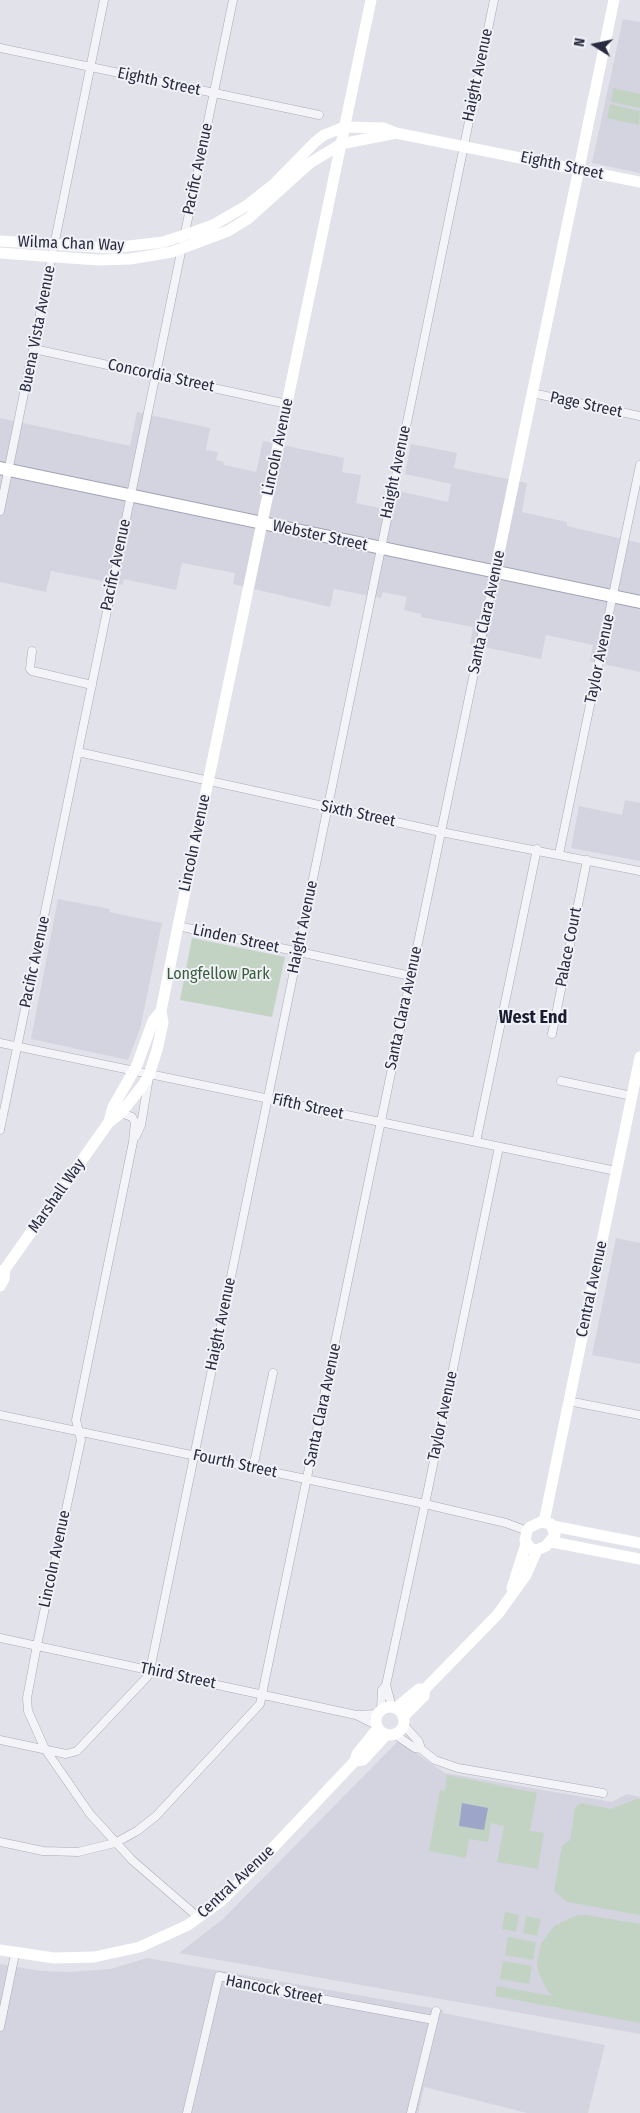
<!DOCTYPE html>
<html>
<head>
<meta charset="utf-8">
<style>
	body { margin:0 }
	#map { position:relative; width:640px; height:2113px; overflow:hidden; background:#e1e2ea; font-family:"Fira Sans Condensed",sans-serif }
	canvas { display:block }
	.north { position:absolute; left:570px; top:20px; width:50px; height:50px; -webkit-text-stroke:4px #f1f2f7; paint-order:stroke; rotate:280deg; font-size:14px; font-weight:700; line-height:20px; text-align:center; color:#2a2b41 }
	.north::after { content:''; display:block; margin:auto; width:18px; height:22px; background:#2a2b41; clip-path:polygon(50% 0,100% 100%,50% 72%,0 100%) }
</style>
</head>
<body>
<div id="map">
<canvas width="640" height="2113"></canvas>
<div class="north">N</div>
</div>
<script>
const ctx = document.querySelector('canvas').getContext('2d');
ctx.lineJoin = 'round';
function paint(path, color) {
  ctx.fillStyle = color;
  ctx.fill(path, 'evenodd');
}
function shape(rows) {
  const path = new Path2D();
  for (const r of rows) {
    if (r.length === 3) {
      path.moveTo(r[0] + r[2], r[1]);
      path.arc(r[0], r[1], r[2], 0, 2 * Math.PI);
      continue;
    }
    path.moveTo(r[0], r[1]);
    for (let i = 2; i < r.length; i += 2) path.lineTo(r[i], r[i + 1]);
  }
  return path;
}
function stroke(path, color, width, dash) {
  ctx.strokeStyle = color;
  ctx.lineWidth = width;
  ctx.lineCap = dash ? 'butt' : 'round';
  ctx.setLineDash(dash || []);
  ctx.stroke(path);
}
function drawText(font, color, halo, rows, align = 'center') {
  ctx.font = font + ' "Fira Sans Condensed",sans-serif';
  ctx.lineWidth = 4;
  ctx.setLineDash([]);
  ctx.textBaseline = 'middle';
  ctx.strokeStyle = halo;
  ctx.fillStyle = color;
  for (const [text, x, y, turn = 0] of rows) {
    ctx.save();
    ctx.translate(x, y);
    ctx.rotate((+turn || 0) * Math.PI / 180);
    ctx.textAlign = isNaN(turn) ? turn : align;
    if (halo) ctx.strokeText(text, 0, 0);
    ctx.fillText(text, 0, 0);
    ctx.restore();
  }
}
paint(shape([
	[623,19,640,22,640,173,592,163],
	[137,412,210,428,206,450,218,452,216,460,224,462,224,465,256,472,263,441,344,458,342,472,361,475,356,503,394,511,398,491,448,502,451,484,405,474,411,444,457,453,454,468,527,483,522,512,567,522,567,526,640,543,640,672,590,661,593,645,546,635,541,659,470,644,473,627,421,617,421,614,404,610,407,597,383,592,381,598,334,589,330,607,233,584,235,573,182,563,176,590,124,579,123,585,51,571,46,592,0,582,0,418,130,446],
	[625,800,640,803,640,861,571,848,579,806,622,815],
	[58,899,110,909,109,912,162,923,140,1029,128,1060,31,1039],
	[616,1238,640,1243,640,1364,592,1355],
	[398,1741,445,1773,612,1802,627,1794,640,1797,640,2034,179,1953,223,1919],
	[147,1958,443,2010,443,2013,605,2045,588,2113,527,2113,424,2087,418,2113,0,2113,0,1964,41,1971,70,1972,111,1969]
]), '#d3d4df');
paint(shape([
	[613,88,640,94,640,108,611,102],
	[610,104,640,111,639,125,607,118],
	[192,938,285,957,272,1017,180,1000],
	[447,1775,537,1793,530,1831,544,1833,538,1869,497,1862,504,1826,491,1823,488,1842,469,1839,466,1858,429,1851,440,1790,445,1791],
	[636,1799,640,1799,640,1915,567,1902,554,1891,562,1846,570,1840,575,1808,581,1803,611,1809],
	[505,1912,519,1915,516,1932,502,1929],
	[586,1915,640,1924,640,2023,495,1996,497,1986,552,1996,547,1990,539,1974,537,1963,541,1944,554,1926,575,1916],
	[526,1916,541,1919,537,1936,523,1933],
	[508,1937,536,1942,533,1960,505,1955],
	[503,1961,532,1966,529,1984,500,1979]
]), '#c3d3c3');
paint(shape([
	[462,1803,488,1808,484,1830,459,1826]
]), '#9da5c9');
const street = shape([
	[0,48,319,115],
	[34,349,287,404],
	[532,393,640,416],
	[0,511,104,0],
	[32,651,30,669,32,671,92,685],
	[78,752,441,832,640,871],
	[559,854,640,465],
	[178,926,411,976],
	[552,1034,587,860],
	[0,1043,616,1171],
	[561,1081,632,1096],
	[121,1113,132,1117,135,1122,133,1142,76,1420,81,1440,37,1645,27,1698,28,1711,45,1749,90,1814,132,1860,199,1918],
	[0,1130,233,0],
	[136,1136,141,1125,149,1077],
	[476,1142,537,849],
	[568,1401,640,1415],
	[0,1415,425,1504,506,1523,527,1531],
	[253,1468,273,1373],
	[0,1638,356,1715,377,1714],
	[386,1685,392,1707],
	[381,1709,382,1690,386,1685,425,1504,499,1147],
	[356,1715,376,1725],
	[403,1724,419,1742,421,1749],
	[394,1734,415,1748,421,1749,435,1760,458,1768,603,1793],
	[0,1740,66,1754,77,1751,148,1676,150,1670,494,0],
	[0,1842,43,1851,78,1852,115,1843,137,1831,156,1816,260,1704,495,572],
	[0,2027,15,1954],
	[187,2113,219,1976,305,1996,434,2020],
	[411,2113,436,2011]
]);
const primary = shape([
	[0,468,640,602]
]);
stroke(street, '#aaabb7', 9);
stroke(primary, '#a1a3b5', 14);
stroke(street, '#f4f4f8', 8);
stroke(shape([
	[0,241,112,248,163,242,194,232,213,225,246,206,274,184,315,142,324,135,344,127,384,128,396,133,640,182],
	[0,253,98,260,130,259,172,252,228,231,249,218,310,163,341,144,396,133],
	[495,572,614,0],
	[109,1122,113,1107,137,1065,153,1021,161,1011],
	[0,1272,5,1269,109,1122,121,1113,143,1085,149,1075,157,1050,163,1023,161,1011,178,926,371,0],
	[0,1286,4,1279,5,1269],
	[541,1522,551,1524,555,1535,546,1546,537,1550,530,1548,525,1540,527,1531,530,1527,541,1522],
	[544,1522,640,1057],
	[553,1526,640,1543],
	[552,1542,640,1559],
	[512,1588,526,1544],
	[390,1721,14],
	[396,1708,419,1689,425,1689,498,1614,526,1575,537,1550],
	[403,1717,424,1696,425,1689],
	[355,1761,363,1760,386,1735],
	[0,1950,54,1958,94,1957,140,1947,188,1925,221,1901,249,1873,355,1761,357,1754,378,1728]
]), '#fff', 11);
stroke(primary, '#fff', 12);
drawText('16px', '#2a2b41', '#f1f2f7', [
	["Haight Avenue",478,75,-78],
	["Eighth Street",159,82,12],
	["Eighth Street",562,166,12],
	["Pacific Avenue",198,169,-78],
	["Wilma Chan Way",71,244,2],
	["Buena Vista Avenue",38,329,-79],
	["Concordia Street",161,376,12],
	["Page Street",586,405,12],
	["Lincoln Avenue",278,447,-78],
	["Haight Avenue",396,472,-78],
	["Webster Street",320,536,12],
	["Pacific Avenue",116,565,-78],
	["Santa Clara Avenue",487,612,-78],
	["Taylor Avenue",600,659,-78],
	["Sixth Street",358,814,12],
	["Lincoln Avenue",195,843,-78],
	["Haight Avenue",303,927,-78],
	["Linden Street",236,939,12],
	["Palace Court",569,947,-79],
	["Pacific Avenue",35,962,-78],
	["Santa Clara Avenue",404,1008,-78],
	["Fifth Street",308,1107,12],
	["Marshall Way",57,1196,-55],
	["Central Avenue",592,1289,-78],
	["Haight Avenue",221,1324,-78],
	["Santa Clara Avenue",323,1405,-78],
	["Taylor Avenue",443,1416,-78],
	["Fourth Street",235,1464,12],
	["Lincoln Avenue",55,1559,-78],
	["Third Street",178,1676,12],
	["Central Avenue",236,1882,-43],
	["Hancock Street",274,1990,11]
]);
drawText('16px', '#375d3c', '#f1f2f7', [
	["Longfellow Park",218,975]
]);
drawText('bold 18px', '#1c1d32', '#f1f2f7', [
	["West End",533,1018]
]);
</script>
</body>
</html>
